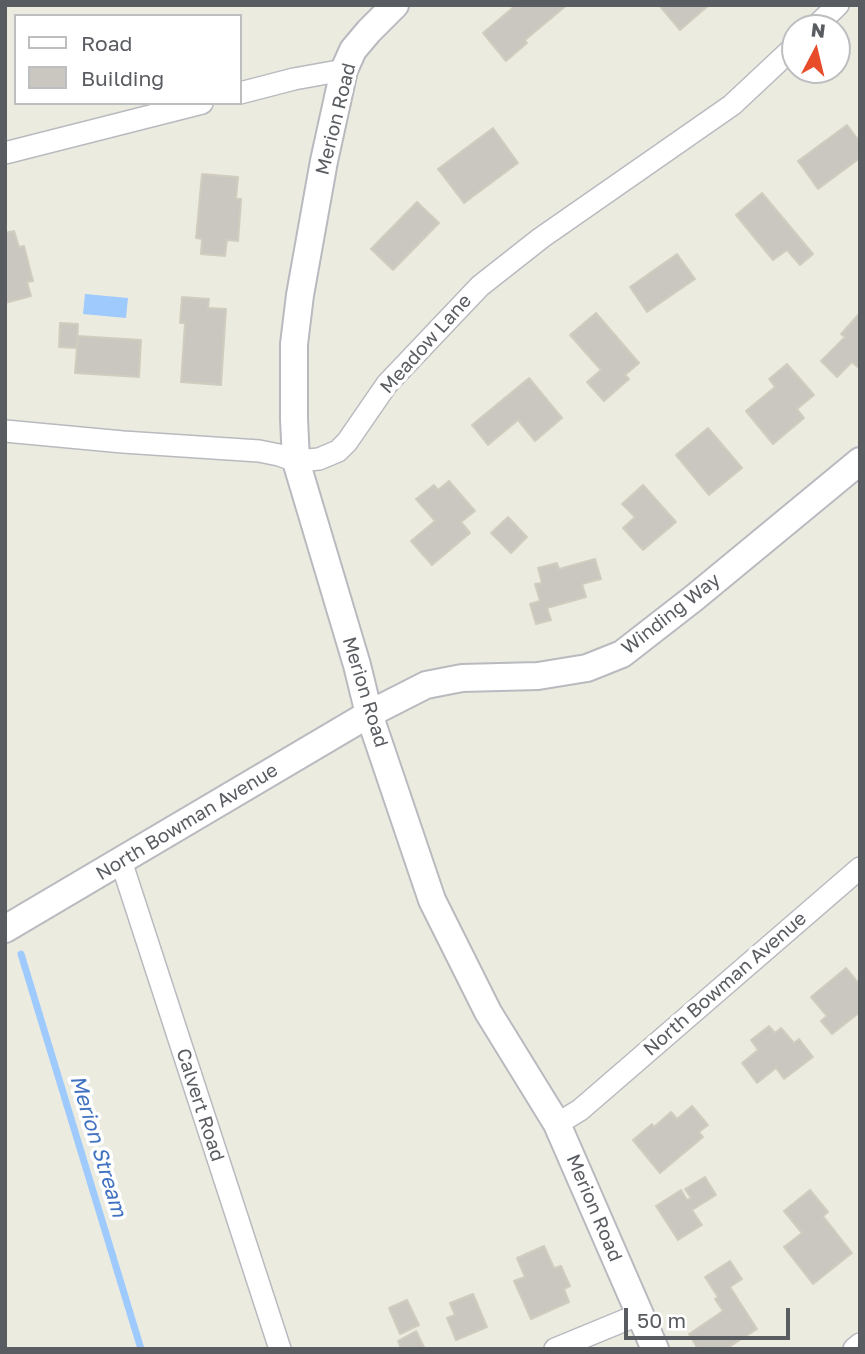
<!DOCTYPE html>
<html>
<head>
<meta charset="utf-8">
<style>
	body { margin:0 }
	#map { position:relative; width:865px; height:1354px; overflow:hidden; background:#ecebe0; font-family:"Golos Text",sans-serif }
	canvas { display:block }
	.frame { position:absolute; inset:0; border:7px solid #595c61; pointer-events:none }
	.legend { position:absolute; left:14px; top:14px; width:228px; height:91px; box-sizing:border-box; background:#fff; border:2px solid #bdbec0; margin:0; padding:9px 12px; list-style:none; font-size:21px; color:#595c61 }
	.legend li { display:flex; align-items:center; gap:14px; height:35px }
	.legend b { width:35px; border:2px solid #bdbec0 }
	.north { position:absolute; left:781px; top:14px; width:70px; height:70px; box-sizing:border-box; background:#fff; border:2px solid #bdbec0; border-radius:50%; rotate:7deg; font-size:19px; font-weight:700; line-height:28px; text-align:center; color:#595c61 }
	.north::after { content:''; display:block; margin:auto; width:24px; height:32px; background:#e74d2b; clip-path:polygon(50% 0,100% 100%,50% 72%,0 100%) }
	.scale { position:absolute; left:624px; top:1308px; width:166px; height:32px; box-sizing:border-box; border:4px solid #595c61; border-top:0; padding-left:9px; font-size:21px; line-height:24px; white-space:nowrap; color:#595c61; -webkit-text-stroke:5px #fff; paint-order:stroke }
</style>
</head>
<body>
<div id="map">
<canvas width="865" height="1354"></canvas>
<div class="frame"></div>
<ul class="legend">
<li><b style="height:9px;background:#fff"></b>Road</li>
<li><b style="height:19px;background:#c9c7bf"></b>Building</li>
</ul>
<div class="north">N</div>
<div class="scale">50 m</div>
</div>
<script>
const ctx = document.querySelector('canvas').getContext('2d');
ctx.lineJoin = 'round';
function paint(path, color) {
  ctx.fillStyle = color;
  ctx.fill(path, 'evenodd');
}
function shape(rows) {
  const path = new Path2D();
  for (const r of rows) {
    path.moveTo(r[0], r[1]);
    for (let i = 2; i < r.length; i += 2) path.lineTo(r[i], r[i + 1]);
  }
  return path;
}
function stroke(path, color, width, dash) {
  ctx.strokeStyle = color;
  ctx.lineWidth = width;
  ctx.lineCap = dash ? 'butt' : 'round';
  ctx.setLineDash(dash || []);
  ctx.stroke(path);
}
function drawText(font, color, halo, rows, align = 'center') {
  ctx.font = font + ' "Golos Text",sans-serif';
  ctx.lineWidth = 7;
  ctx.setLineDash([]);
  ctx.textBaseline = 'middle';
  ctx.strokeStyle = halo;
  ctx.fillStyle = color;
  for (const [text, x, y, turn = 0] of rows) {
    ctx.save();
    ctx.translate(x, y);
    ctx.rotate((+turn || 0) * Math.PI / 180);
    ctx.textAlign = isNaN(turn) ? turn : align;
    if (halo) ctx.strokeText(text, 0, 0);
    ctx.fillText(text, 0, 0);
    ctx.restore();
  }
}
paint(shape([
	[85,294,128,298,126,318,83,314]
]), '#9ecafe');
stroke(shape([
	[21,954,141,1349]
]), '#9ecafe', 7);
const building = shape([
	[516,5,567,5,525,40,527,43,506,61,483,33,516,5],
	[659,5,709,5,680,30,659,5],
	[847,125,860,142,860,158,818,189,798,161,847,125],
	[493,128,518,163,464,203,438,169,493,128],
	[202,174,238,177,236,199,241,199,241,201,238,241,227,240,225,256,201,254,202,239,196,238,202,174],
	[762,193,813,254,800,265,787,250,773,260,736,215,762,193],
	[417,202,439,223,393,270,371,249,417,202],
	[14,231,19,247,24,246,33,281,27,282,31,296,5,303,5,233,14,231],
	[677,254,695,279,647,312,630,287,677,254],
	[182,297,209,299,208,308,226,309,221,385,181,382,185,323,180,323,182,297],
	[596,313,639,363,625,375,629,379,604,401,587,382,601,370,570,335,596,313],
	[859,314,860,369,852,362,837,377,821,361,845,337,841,334,859,314],
	[60,323,78,324,77,348,59,347,60,323],
	[78,336,141,340,139,377,75,373,78,336],
	[787,364,814,395,797,409,804,418,773,444,746,411,775,387,769,379,787,364],
	[529,378,562,418,535,441,518,420,488,445,472,425,529,378],
	[708,428,742,468,709,495,676,455,708,428],
	[449,481,475,511,461,522,470,533,432,565,411,541,435,521,416,499,434,485,438,490,449,481],
	[643,485,676,522,643,550,623,528,635,517,622,504,643,485],
	[508,517,527,537,511,553,491,533,508,517],
	[595,559,601,579,582,584,586,597,547,608,551,620,536,624,530,604,540,601,535,584,542,583,538,568,557,563,559,569,595,559],
	[846,968,860,985,860,1012,832,1034,821,1021,827,1016,811,997,846,968],
	[769,1026,775,1033,781,1028,794,1043,799,1039,813,1057,784,1079,776,1068,757,1083,742,1063,758,1050,751,1040,769,1026],
	[692,1106,708,1125,699,1132,703,1137,660,1173,633,1140,652,1124,654,1127,671,1112,677,1119,692,1106],
	[705,1177,716,1195,692,1210,702,1225,678,1240,656,1206,681,1190,687,1200,691,1198,685,1189,705,1177],
	[810,1190,828,1212,823,1216,852,1253,813,1284,784,1247,802,1233,784,1211,810,1190],
	[544,1246,554,1268,561,1266,570,1286,564,1289,569,1302,531,1319,514,1281,525,1277,517,1258,544,1246],
	[730,1261,742,1279,730,1287,757,1329,726,1349,698,1349,689,1334,723,1311,715,1299,718,1297,705,1277,730,1261],
	[473,1294,487,1327,456,1340,447,1318,455,1315,450,1303,473,1294],
	[407,1300,419,1325,400,1334,389,1308,407,1300],
	[416,1331,425,1349,401,1349,398,1341,416,1331]
]);
paint(building, '#c9c7bf');
stroke(building, '#d0cdbf', 2);
const minor = shape([
	[814,28,838,5],
	[240,93,294,79,344,70],
	[5,153,202,103],
	[5,431,123,442,259,451,279,455,296,461,319,459,338,451,347,442,387,384,480,286,541,238,732,105,795,46],
	[121,861,280,1349],
	[557,1124,580,1110,860,868],
	[555,1349,640,1314],
	[854,1349,860,1344]
]);
const tertiary = shape([
	[395,5,369,31,353,50,344,70,324,161,300,295,294,344,294,419,296,461,357,665,369,714,432,900,488,1012,557,1124,655,1349],
	[5,929,369,714,426,685,462,678,538,676,587,668,622,654,694,598,860,461]
]);
stroke(minor, '#b8babf', 24);
stroke(tertiary, '#b8babf', 30);
stroke(minor, '#fff', 21);
stroke(tertiary, '#fff', 26);
drawText('19px', '#595c61', '#fff', [
	["Merion Road",336,119,-76],
	["Meadow Lane",426,344,-48],
	["Winding Way",671,614,-38],
	["Merion Road",365,692,73],
	["North Bowman Avenue",187,822,-31],
	["North Bowman Avenue",725,984,-41],
	["Calvert Road",200,1105,72],
	["Merion Road",594,1208,67]
]);
drawText('italic 21px', '#4172c1', '#fff', [
	["Merion Stream",98,1146,73]
]);
</script>
</body>
</html>
